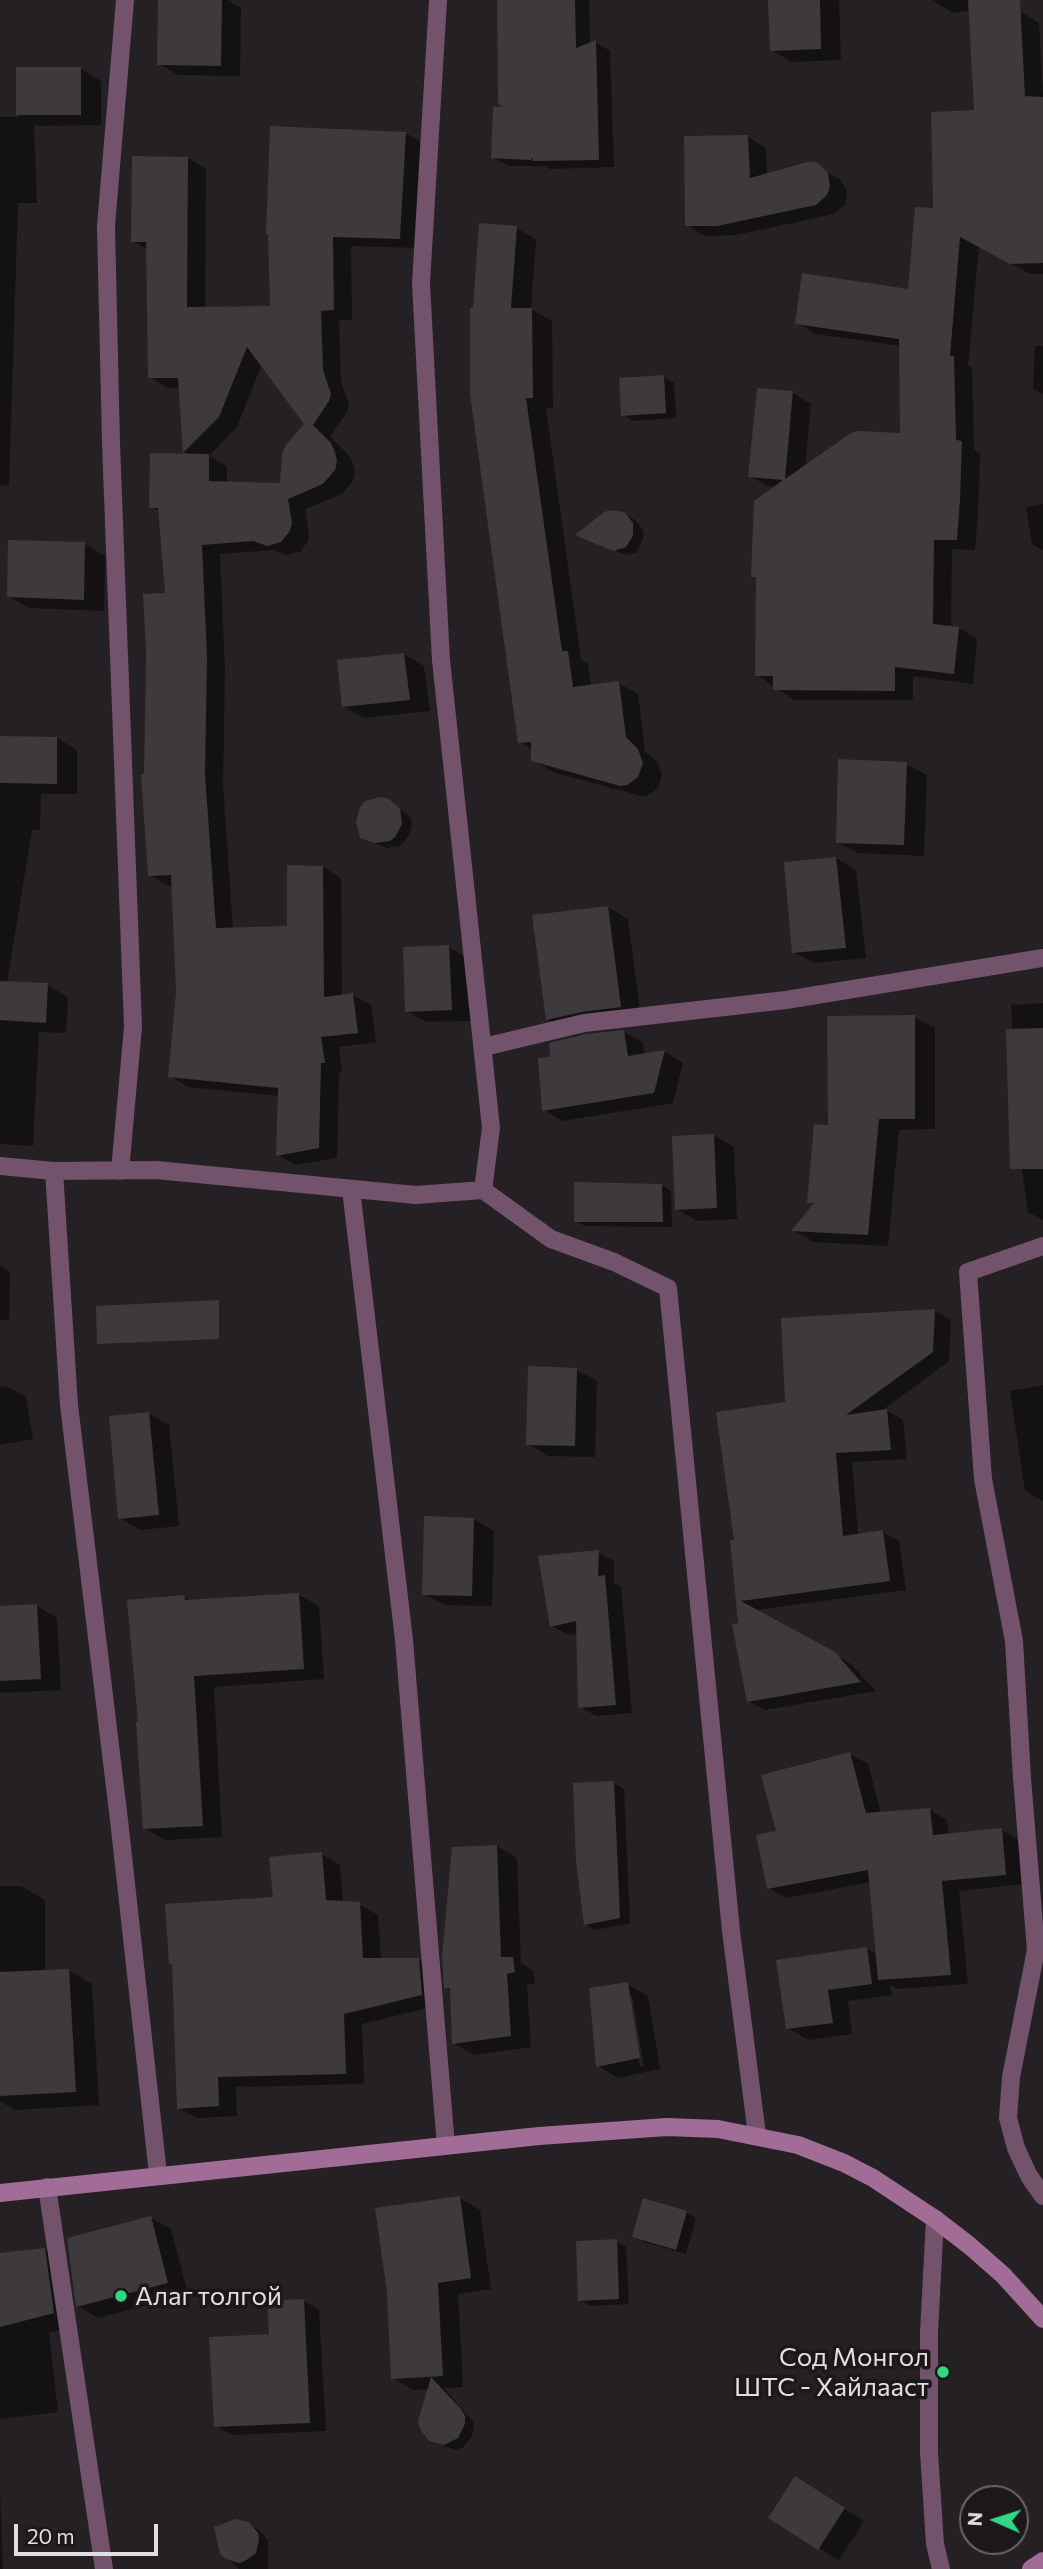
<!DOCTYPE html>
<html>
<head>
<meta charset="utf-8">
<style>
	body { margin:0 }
	#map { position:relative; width:1043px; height:2569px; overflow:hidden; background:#242023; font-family:Commissioner,sans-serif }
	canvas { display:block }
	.north { position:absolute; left:959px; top:2485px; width:70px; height:70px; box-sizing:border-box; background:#1b171a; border:2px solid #6a6769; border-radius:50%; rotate:273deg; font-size:19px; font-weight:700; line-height:28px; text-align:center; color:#e0dee0 }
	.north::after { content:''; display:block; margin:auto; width:24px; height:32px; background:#30d883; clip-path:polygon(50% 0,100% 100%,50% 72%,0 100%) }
	.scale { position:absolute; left:14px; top:2524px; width:144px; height:32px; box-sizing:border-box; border:4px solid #e0dee0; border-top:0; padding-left:9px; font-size:21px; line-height:24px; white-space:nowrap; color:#e0dee0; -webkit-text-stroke:5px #1b171a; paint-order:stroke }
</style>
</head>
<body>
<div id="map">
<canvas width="1043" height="2569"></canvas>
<div class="north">N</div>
<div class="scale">20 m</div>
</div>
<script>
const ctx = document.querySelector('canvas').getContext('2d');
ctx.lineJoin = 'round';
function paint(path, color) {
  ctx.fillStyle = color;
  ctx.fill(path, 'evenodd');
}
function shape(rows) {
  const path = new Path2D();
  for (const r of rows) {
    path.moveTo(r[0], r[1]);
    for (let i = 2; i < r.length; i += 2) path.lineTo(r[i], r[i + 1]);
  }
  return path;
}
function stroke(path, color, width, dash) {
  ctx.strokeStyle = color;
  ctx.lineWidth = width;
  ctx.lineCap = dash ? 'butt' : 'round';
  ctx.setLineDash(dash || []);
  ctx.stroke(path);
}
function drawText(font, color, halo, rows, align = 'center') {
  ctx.font = font + ' Commissioner,sans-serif';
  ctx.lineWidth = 7;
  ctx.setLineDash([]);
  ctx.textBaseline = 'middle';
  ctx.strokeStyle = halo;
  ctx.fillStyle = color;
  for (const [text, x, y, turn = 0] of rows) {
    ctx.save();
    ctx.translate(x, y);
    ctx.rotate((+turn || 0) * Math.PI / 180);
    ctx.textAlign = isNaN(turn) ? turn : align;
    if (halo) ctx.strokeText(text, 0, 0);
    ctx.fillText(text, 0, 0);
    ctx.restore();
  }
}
paint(shape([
	[159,0,228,0,241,8,240,76,178,75,159,64],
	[499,0,589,0,590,44,595,42,610,51,614,167,550,169,545,166,508,166,493,157,504,109],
	[770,0,839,0,841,60,792,62,771,50],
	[997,0,998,6,953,13,932,0],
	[1021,12,1039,23,1043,97,1043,274,1030,274,979,246,968,366,972,368,974,449,980,453,978,512,975,550,952,549,951,628,959,628,977,639,973,684,913,676,913,700,794,700,757,675,757,578,753,576,776,487,768,486,750,476,793,393,811,404,805,467,901,435,901,346,816,334,797,323,910,291,935,210],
	[18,69,81,69,101,81,101,125,38,126,34,124,37,203,18,203,9,486,0,485,0,117,18,117],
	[406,133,424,144,418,248,351,246,352,320,339,320,341,382,349,405,347,412,330,436,349,456,353,463,355,472,353,481,342,494,305,509,309,534,308,541,300,552,286,555,272,550,220,554,225,669,223,785,233,929,289,927,323,867,341,878,342,996,353,995,371,1005,376,1042,339,1047,342,1072,339,1073,337,1158,296,1165,278,1155,279,1096,188,1087,170,1076,177,992,173,885,168,886,150,875,146,776,167,595,159,511,151,507,191,455,185,452,181,388,168,388,150,377,148,250,133,241,188,158,206,169,205,308,272,308],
	[262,364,306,424,282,485,227,484,227,466,209,456,237,427],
	[748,137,766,148,767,175,811,163,841,180,847,192,845,205,834,214,736,235,705,236,687,225],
	[516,228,536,239,531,309,552,321,553,408,546,408,581,660,588,664,591,686,618,683,638,694,645,751,658,763,662,775,658,788,647,796,641,796,553,772,533,760,533,750,520,742,475,310],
	[1035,346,1043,346,1043,394,1033,389],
	[664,377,674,383,676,418,633,421,623,415],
	[1043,504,1043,549,1042,550,1032,544,1026,507],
	[624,514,635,520,643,530,644,536,637,552,626,555,587,540],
	[85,544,105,556,104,611,29,608,8,596],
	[404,654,424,666,430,711,364,718,343,706],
	[0,738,57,738,77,750,77,794,41,794,40,830,32,830,7,983,47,985,68,997,66,1033,39,1032,33,1146,0,1144],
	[906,764,927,775,924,856,858,853,837,842],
	[388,801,410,817,412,823,409,836,400,846,387,848,361,837],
	[836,858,856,870,866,958,814,963,794,952],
	[608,907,628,919,641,1018,568,1031,547,1019],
	[449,947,469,959,472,1021,427,1022,406,1011],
	[1043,1003,1043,1220,1028,1212,1019,1149,1011,1005],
	[914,1017,935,1028,935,1129,899,1130,888,1246,813,1242,793,1230,814,1205,809,1202,830,1127],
	[624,1032,643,1042,644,1055,665,1052,683,1063,673,1103,562,1121,544,1110,552,1058],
	[713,1135,734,1147,737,1219,697,1221,677,1209],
	[661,1185,671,1191,672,1227,585,1226,575,1221],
	[0,1266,10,1272,9,1320,0,1320],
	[935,1311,951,1320,949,1361,884,1409,903,1420,907,1459,852,1462,858,1535,883,1532,899,1541,906,1590,755,1610,851,1664,876,1691,765,1710,748,1701,740,1625,736,1541,787,1403,783,1320],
	[577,1370,597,1381,595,1457,548,1456,528,1444],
	[1043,1385,1043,1501,1025,1491,1010,1391],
	[6,1386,26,1397,33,1439,0,1445,0,1387],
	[149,1414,169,1425,179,1526,140,1530,120,1518],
	[473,1519,494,1531,492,1606,444,1605,424,1594],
	[598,1552,614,1561,614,1583,621,1587,632,1713,596,1716,579,1706,578,1633,568,1635,552,1626],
	[299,1595,319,1606,324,1679,214,1687,222,1837,165,1840,144,1828,184,1597,191,1601],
	[37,1606,57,1618,61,1690,0,1693,0,1608],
	[850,1754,868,1764,881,1814,930,1810,947,1820,949,1835,1002,1830,1019,1840,1023,1884,959,1891,968,1984,898,1989,890,1985,892,1995,848,2001,852,2034,808,2040,788,2028,867,1949,878,1955,871,1882,786,1898,769,1888,778,1833],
	[614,1783,624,1789,630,1923,595,1930,585,1924],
	[497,1846,517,1858,521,1963,533,1971,535,1983,527,1985,531,2047,474,2055,454,2043,452,1991,446,1988],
	[321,1854,340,1865,343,1903,359,1904,378,1915,381,1960,418,1959,437,1970,440,2005,362,2024,364,2084,236,2087,237,2116,197,2118,178,2108,275,1898],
	[0,1886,21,1886,45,1900,45,1972,68,1970,92,1984,99,2105,15,2110,0,2101],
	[627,1984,648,1996,660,2069,618,2078,598,2066],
	[628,1996,632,1996,644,2066,640,2067],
	[460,2198,480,2210,491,2289,458,2294,463,2387,444,2388,474,2423,472,2437,462,2448,455,2450,430,2440,429,2389,413,2390,393,2378],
	[686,2212,696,2218,686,2254,644,2242,634,2236],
	[151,2218,171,2229,188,2294,98,2318,78,2306],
	[616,2241,626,2247,629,2304,590,2306,580,2300],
	[44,2249,67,2263,77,2326,49,2333,58,2412,0,2419,0,2254],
	[303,2300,319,2310,326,2431,232,2435,216,2426,271,2336],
	[0,2490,3,2569,0,2569],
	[815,2490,864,2521,839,2560,819,2548],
	[248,2524,259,2530,268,2540,268,2569,239,2569,222,2553]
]), '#0007');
paint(shape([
	[158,0,222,0,221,66,157,65],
	[497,0,575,0,576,48,596,40,599,160,533,161,531,157,531,160,491,158,493,107,501,107,498,102],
	[768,0,820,0,821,49,770,51],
	[968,0,1020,0,1025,96,1043,97,1043,263,1010,264,960,237,950,356,954,356,956,440,962,441,960,500,957,540,934,540,933,624,959,627,954,674,895,667,895,691,773,690,773,676,755,676,756,577,751,577,754,501,783,480,748,477,757,388,793,391,785,479,851,433,857,431,900,433,899,339,795,324,802,273,908,289,915,207,933,208,931,112,974,110],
	[16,67,81,67,81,115,16,115],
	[270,126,406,132,400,239,333,237,334,310,321,311,323,370,331,394,329,401,313,425,331,443,335,452,337,461,335,470,323,484,288,499,292,523,290,531,281,542,267,546,253,541,202,545,207,657,205,774,216,928,287,926,287,865,323,866,324,997,353,993,358,1033,321,1037,325,1063,321,1063,319,1148,276,1156,278,1088,168,1077,176,992,171,875,148,876,141,774,144,774,146,653,143,594,165,593,158,508,149,508,150,453,209,454,209,481,280,483,282,455,285,446,304,424,247,347,219,417,183,453,178,378,148,378,146,242,131,242,132,156,188,157,187,307,270,306,268,234,266,234],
	[748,135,750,178,811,161,818,163,828,173,830,187,827,195,816,205,717,226,685,226,684,136],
	[479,223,517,226,511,308,532,308,533,398,526,398,562,651,568,651,573,687,619,681,626,737,638,749,643,763,638,777,627,785,620,786,531,761,531,742,518,743,470,394,470,308,473,308],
	[664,375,666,413,621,416,619,378],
	[611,510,624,512,633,523,633,536,626,547,614,551,608,549,575,535,604,512],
	[8,540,85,542,84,600,7,597],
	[404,653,410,700,342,707,337,660],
	[0,736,57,737,57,784,0,783],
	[838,759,907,762,904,845,836,843],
	[381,797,389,799,400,809,402,824,395,837,390,841,375,843,360,838,356,822,360,807,365,801],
	[836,857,846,948,792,953,784,862],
	[608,906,621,1007,582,1012,546,1020,532,915],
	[449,945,452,1010,405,1012,403,947],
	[0,981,48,983,46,1023,0,1020],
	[915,1015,915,1119,879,1119,868,1235,791,1231,814,1203,807,1203,814,1124,828,1125,827,1016],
	[1043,1028,1043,1169,1010,1169,1006,1029],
	[624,1030,628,1056,665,1050,654,1093,542,1111,538,1058,550,1057,549,1043,586,1034],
	[714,1134,717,1208,675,1210,672,1136],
	[574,1182,662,1184,663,1222,574,1222],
	[219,1300,219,1339,97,1344,96,1306],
	[935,1309,933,1352,846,1415,887,1409,891,1450,836,1453,843,1536,883,1530,890,1581,741,1601,835,1652,861,1682,747,1702,732,1624,738,1623,730,1540,734,1540,716,1412,785,1402,781,1318],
	[528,1366,577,1368,575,1446,526,1445],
	[149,1412,159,1515,118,1519,109,1416],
	[424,1516,474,1518,472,1596,422,1595],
	[599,1550,598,1576,605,1575,616,1705,578,1708,576,1621,550,1627,538,1556],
	[299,1593,304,1669,194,1676,203,1826,143,1829,136,1722,138,1722,127,1600,184,1595,185,1600],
	[37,1604,41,1679,0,1681,0,1606],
	[850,1752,866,1813,930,1808,933,1835,1002,1828,1006,1875,942,1881,951,1975,878,1980,868,1870,767,1889,756,1835,776,1831,761,1775],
	[614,1781,620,1918,584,1925,576,1861,573,1783],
	[497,1845,501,1957,513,1957,515,1972,507,1974,511,2036,452,2044,450,1988,444,1989,442,1957,452,1847],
	[322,1852,326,1900,360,1902,363,1958,419,1958,422,1995,344,2014,346,2074,218,2077,219,2106,177,2109,172,1964,169,1964,165,1904,273,1897,269,1857],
	[867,1947,872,1984,828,1990,833,2023,786,2029,776,1960],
	[69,1969,76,2092,0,2096,0,1972],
	[628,1982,640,2058,596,2067,589,1988],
	[460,2196,471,2278,438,2283,443,2376,391,2379,387,2292,375,2208],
	[643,2198,687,2211,676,2250,632,2237],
	[151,2216,168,2283,76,2307,67,2238],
	[617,2239,619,2299,578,2301,576,2241],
	[45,2248,54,2313,0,2327,0,2253],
	[304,2299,310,2423,214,2427,209,2337,269,2334,267,2301],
	[431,2377,461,2409,465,2416,465,2424,458,2438,444,2445,429,2441,420,2429,418,2421],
	[795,2476,845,2508,818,2550,768,2518],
	[235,2519,249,2522,258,2533,259,2539,256,2553,245,2561,239,2563,226,2559,220,2554,214,2527]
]), '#3d393c');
stroke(shape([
	[935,2219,929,2332,929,2452,935,2544,941,2569]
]), '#73526b', 18);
stroke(shape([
	[438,0,421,283,441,660,491,1128,483,1190,551,1239,614,1262,668,1288,731,1931,757,2135],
	[484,1047,584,1023,786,1000,1043,958],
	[0,1166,54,1171,156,1170,416,1195,483,1190],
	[54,1171,69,1405,119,1820,158,2174],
	[120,1171,133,1027,111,443,106,226,125,0],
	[351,1189,404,1640,446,2146],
	[1043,1246,968,1272,983,1479,1014,1641,1022,1778,1036,1950,1011,2077,1008,2118,1016,2148,1029,2176,1043,2196],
	[47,2187,104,2569]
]), '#73526b', 18);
stroke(shape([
	[0,2193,539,2136,667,2127,718,2129,798,2145,844,2163,873,2178,935,2219,970,2246,1003,2275,1043,2319],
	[1031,2569,1043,2561]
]), '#a16c95', 18);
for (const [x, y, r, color] of [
	[121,2296,7,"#30d883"],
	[943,2372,7,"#30d883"]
]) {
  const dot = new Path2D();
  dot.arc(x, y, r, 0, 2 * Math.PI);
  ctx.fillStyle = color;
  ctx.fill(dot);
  stroke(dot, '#1b171a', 2.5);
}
drawText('26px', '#e0dee0', '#1b171a', [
	["Алаг толгой",135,2296],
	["Сод Монгол",929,2357,"right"],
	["ШТС - Хайлааст",929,2387,"right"]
], 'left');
</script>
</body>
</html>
